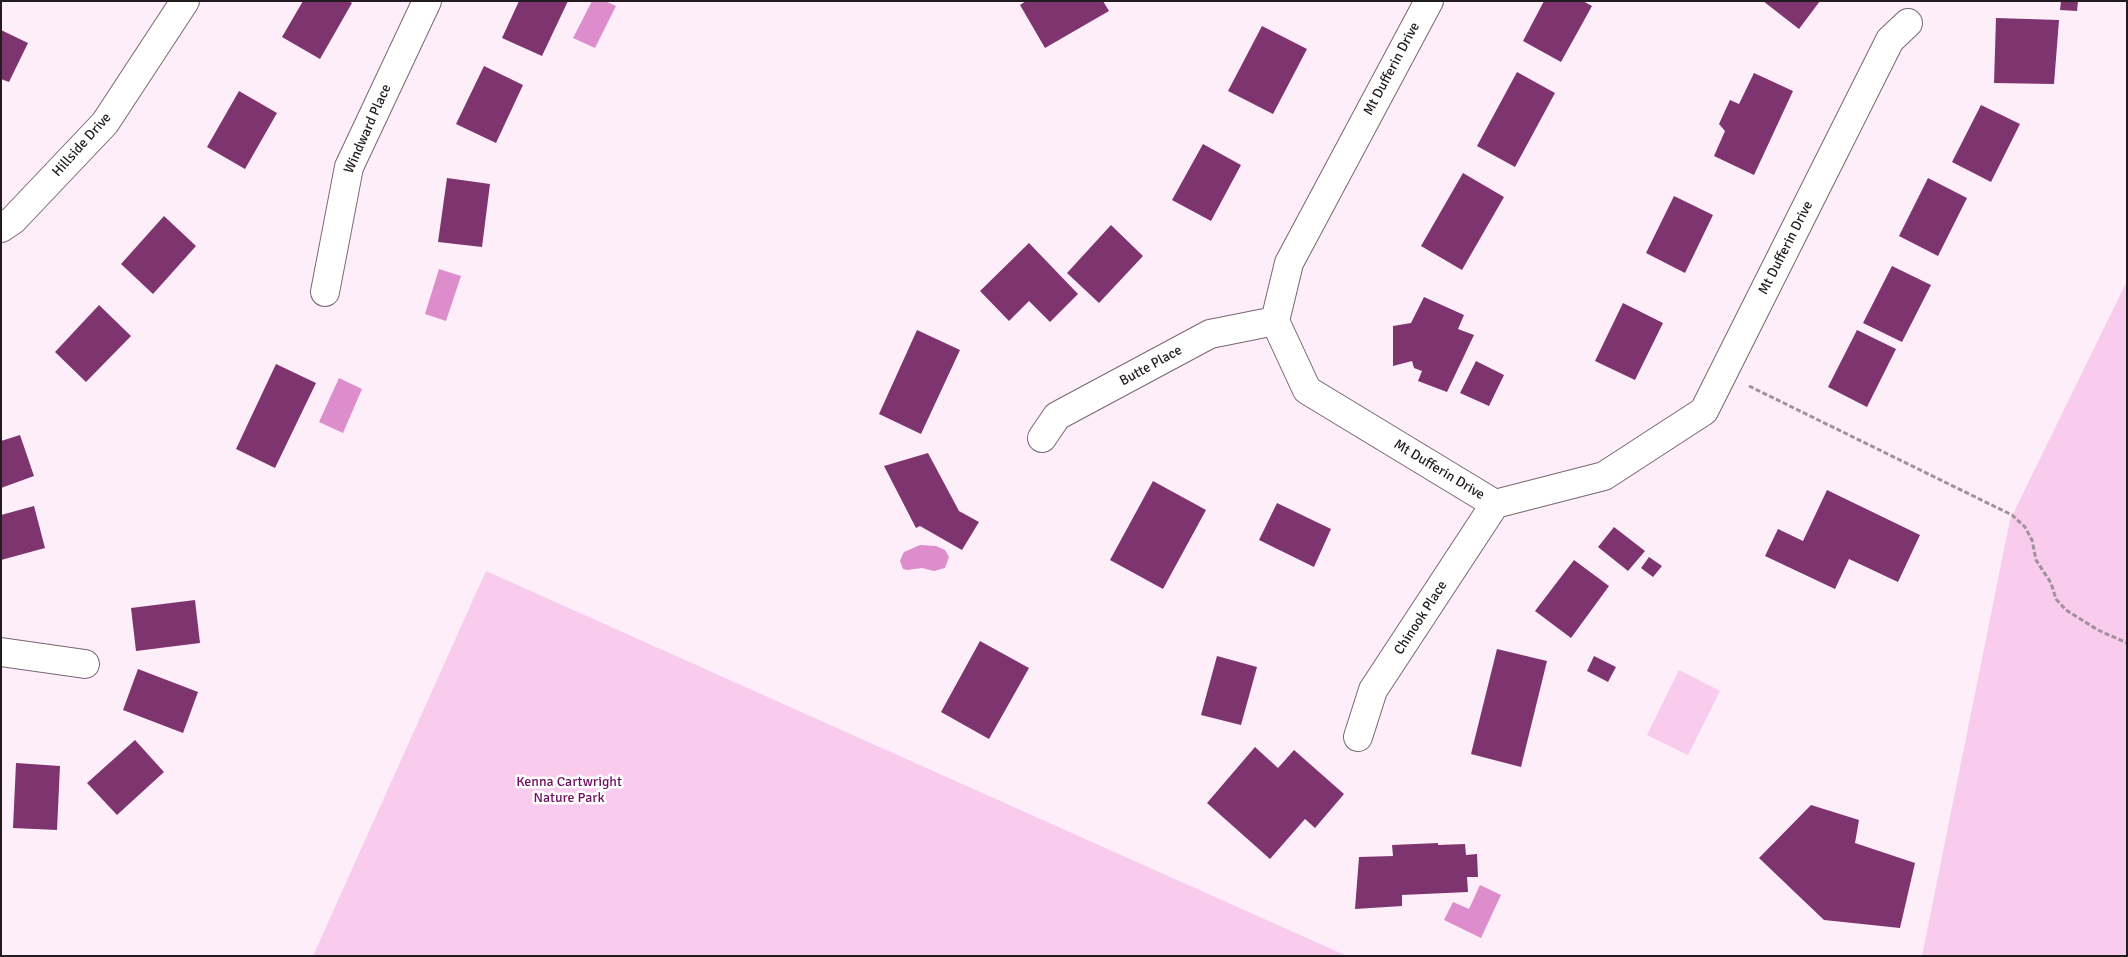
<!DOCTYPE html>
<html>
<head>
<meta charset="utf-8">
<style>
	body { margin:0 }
	#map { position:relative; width:2128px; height:957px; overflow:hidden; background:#feeef9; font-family:Signika,sans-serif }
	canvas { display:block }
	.frame { position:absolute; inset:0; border:2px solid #221b20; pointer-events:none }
</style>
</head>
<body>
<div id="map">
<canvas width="2128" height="957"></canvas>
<div class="frame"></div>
</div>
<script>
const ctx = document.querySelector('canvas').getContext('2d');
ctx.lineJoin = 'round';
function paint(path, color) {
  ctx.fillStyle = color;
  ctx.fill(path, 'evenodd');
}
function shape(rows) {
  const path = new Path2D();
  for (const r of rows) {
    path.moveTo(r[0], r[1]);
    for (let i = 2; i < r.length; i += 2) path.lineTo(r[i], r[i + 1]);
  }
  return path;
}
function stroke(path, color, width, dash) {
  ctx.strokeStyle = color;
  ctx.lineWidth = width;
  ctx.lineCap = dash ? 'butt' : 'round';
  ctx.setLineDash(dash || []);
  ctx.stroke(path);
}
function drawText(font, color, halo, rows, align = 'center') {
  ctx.font = font + ' Signika,sans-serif';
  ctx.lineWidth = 5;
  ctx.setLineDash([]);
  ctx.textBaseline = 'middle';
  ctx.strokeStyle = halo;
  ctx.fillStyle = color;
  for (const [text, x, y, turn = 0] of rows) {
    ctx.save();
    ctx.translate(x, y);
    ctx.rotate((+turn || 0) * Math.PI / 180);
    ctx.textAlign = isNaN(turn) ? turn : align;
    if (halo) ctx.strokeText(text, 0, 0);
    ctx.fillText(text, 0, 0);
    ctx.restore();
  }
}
paint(shape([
	[2127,281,2127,956,1922,956,2010,520],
	[486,571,866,741,1347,956,313,956],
	[1679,670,1720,691,1688,755,1647,735]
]), '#f9cbed');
paint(shape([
	[592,1,605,1,616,6,595,48,573,38],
	[439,269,461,276,446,321,425,314],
	[339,378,362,389,343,433,319,422],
	[920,545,936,546,945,550,949,557,945,568,934,571,922,568,907,570,903,569,900,561,902,556,904,552],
	[1480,885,1501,895,1481,938,1444,920,1453,902,1469,909]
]), '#dd8dcb');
paint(shape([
	[303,1,349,1,352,3,320,59,282,37],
	[519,1,568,1,542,56,502,38],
	[1026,1,1103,1,1109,11,1045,48,1020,5],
	[1544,1,1583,1,1592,6,1561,62,1523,41],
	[1763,1,1820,1,1799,29],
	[2061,1,2078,1,2077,11,2060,10],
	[1996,18,2059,20,2054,84,1994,83],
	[1262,26,1307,49,1273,114,1228,91],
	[1,30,28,43,9,82,1,79],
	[484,66,523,85,496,143,456,124],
	[1517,72,1555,93,1515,167,1477,146],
	[1754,73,1793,91,1754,175,1714,156,1725,131,1719,124,1730,100,1739,104],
	[239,91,277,113,245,169,207,147],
	[1981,105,2020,124,1991,182,1952,162],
	[1203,144,1241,165,1211,221,1172,200],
	[1463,173,1504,197,1462,270,1421,246],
	[447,178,490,184,482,247,438,242],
	[1928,178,1967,198,1938,256,1899,236],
	[1674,196,1713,215,1685,273,1646,253],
	[164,216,196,246,153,294,121,264],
	[1111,225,1143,256,1099,303,1067,273],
	[1029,243,1078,294,1050,322,1029,301,1009,321,980,291],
	[1892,266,1931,285,1902,342,1863,323],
	[1424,297,1464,315,1458,329,1474,335,1447,392,1418,381,1422,371,1414,368,1412,361,1393,366,1393,326,1411,323],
	[1623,303,1663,323,1635,380,1595,361],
	[99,305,131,336,86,382,55,352],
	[917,330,960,350,921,434,879,414],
	[1857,330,1896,349,1867,407,1828,387],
	[1476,361,1504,375,1489,406,1460,393],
	[276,364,316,383,275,468,236,449],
	[20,435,34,476,1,488,1,441],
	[928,453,959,511,979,522,962,550,920,526,916,528,884,466],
	[1153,481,1206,510,1163,589,1110,560],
	[1827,490,1920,535,1898,582,1849,559,1835,589,1765,556,1778,529,1803,541],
	[1277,503,1331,529,1314,567,1259,540],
	[34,506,45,548,1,560,1,515],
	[1614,527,1645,551,1628,571,1598,547],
	[1649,557,1662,566,1653,577,1641,568],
	[1574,560,1609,586,1571,638,1535,611],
	[195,600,200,643,136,651,131,608],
	[980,641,1029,668,989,739,941,712],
	[1497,649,1547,661,1521,767,1471,754],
	[1217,656,1257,667,1241,725,1201,715],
	[1594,656,1616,667,1608,682,1587,671],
	[138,669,198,692,183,733,123,710],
	[135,740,164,772,117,815,87,783],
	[1255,747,1278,768,1294,750,1344,794,1315,828,1305,819,1270,859,1207,803],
	[16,763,60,766,57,830,13,828],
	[1811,805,1859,820,1855,843,1915,863,1900,928,1824,920,1759,858],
	[1438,843,1438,845,1465,844,1466,855,1477,854,1478,877,1467,877,1468,892,1402,895,1402,906,1355,909,1359,857,1393,856,1392,845]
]), '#7e356f');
const street = shape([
	[1429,1,1289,263,1275,321,1307,390,1495,504,1604,476,1704,411,1890,40,1908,23],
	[325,292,349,167,427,1],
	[1042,438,1057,416,1210,334,1275,321],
	[1,652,85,664],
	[1358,737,1373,690,1495,504]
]);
const secondary = shape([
	[1,228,13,220,105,123,185,1]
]);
stroke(street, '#786673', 30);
stroke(secondary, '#786673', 30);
stroke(shape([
	[1749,386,2012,515,2025,527,2032,540,2036,560,2051,583,2056,599,2066,610,2098,630,2127,643]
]), '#9f939b', 3, [5, 2.5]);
stroke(street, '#fff', 28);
stroke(secondary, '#fff', 28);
drawText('14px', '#221b20', '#fff', [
	["Mt Dufferin Drive",1392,69,-62],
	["Windward Place",368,129,-66],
	["Hillside Drive",82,145,-48],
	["Mt Dufferin Drive",1786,248,-63],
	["Butte Place",1151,366,-29],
	["Mt Dufferin Drive",1439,470,31],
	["Chinook Place",1421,618,-57]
]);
drawText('14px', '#6f0e60', '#fff', [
	["Kenna Cartwright",569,782],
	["Nature Park",569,798]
]);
</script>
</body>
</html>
